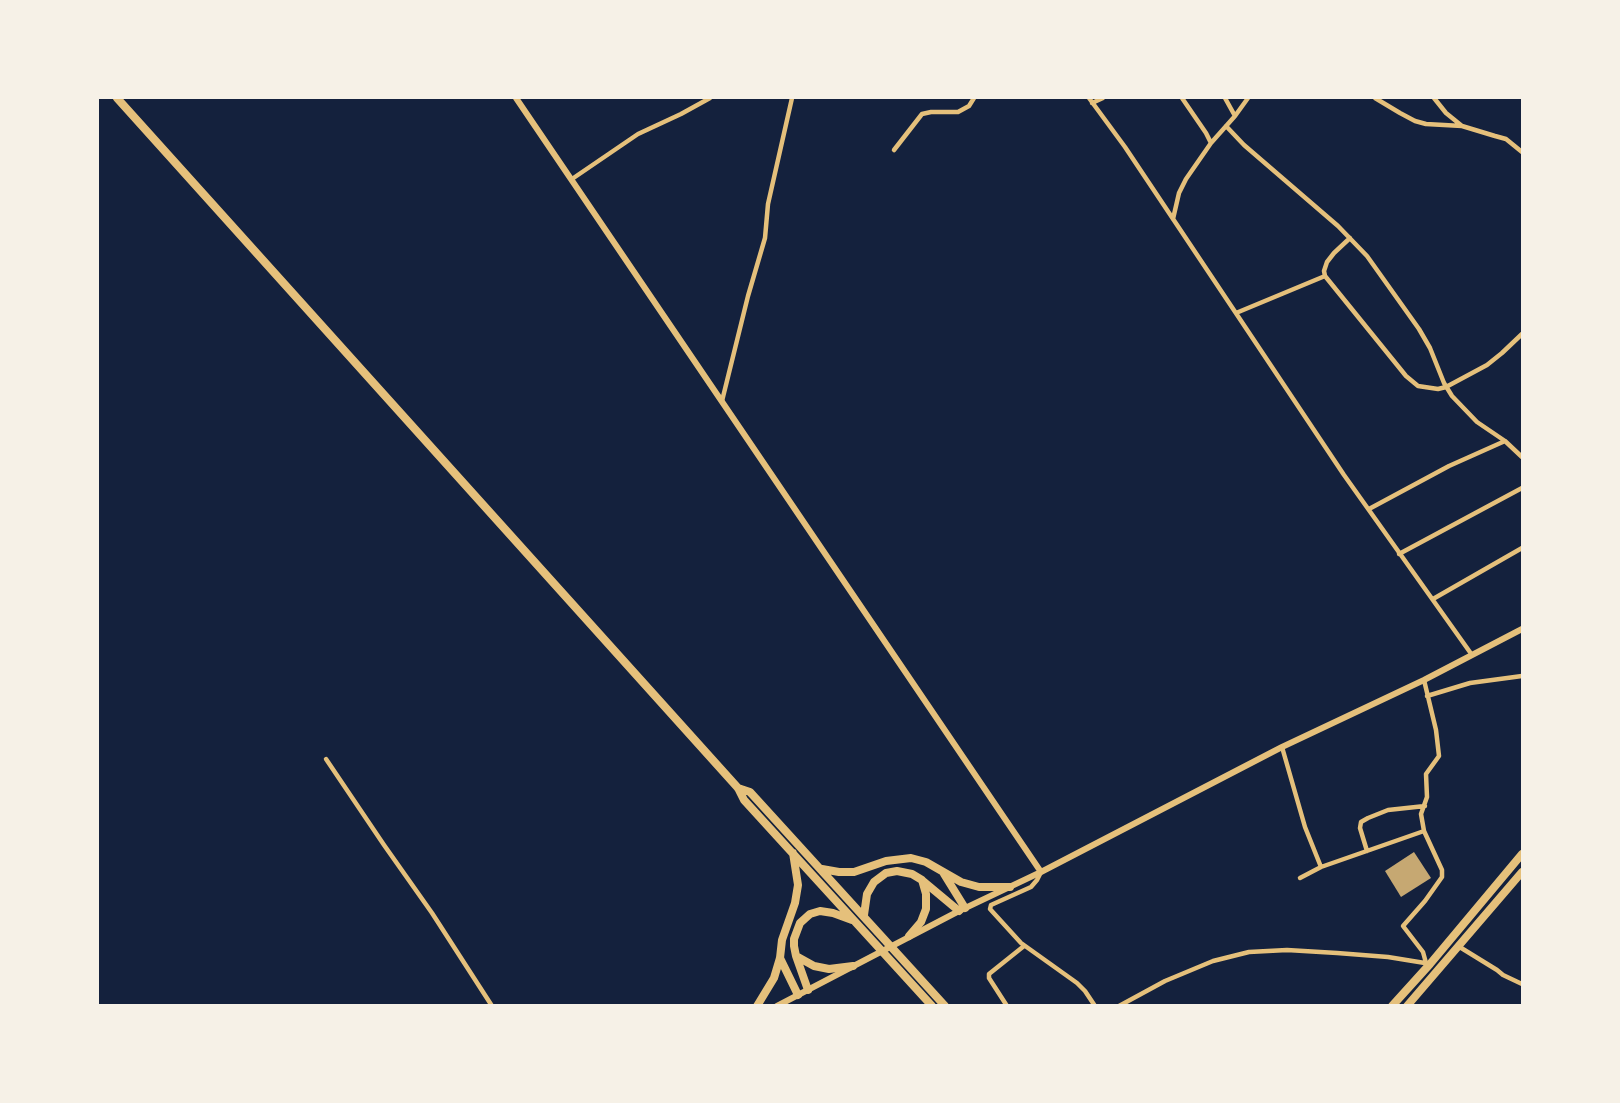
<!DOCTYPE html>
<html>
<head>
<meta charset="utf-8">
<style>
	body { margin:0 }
	#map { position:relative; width:1620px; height:1103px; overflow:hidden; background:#14213d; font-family:"Fira Sans",sans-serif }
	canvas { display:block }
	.frame { position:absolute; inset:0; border:99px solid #f6f1e7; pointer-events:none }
</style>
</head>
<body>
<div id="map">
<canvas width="1620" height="1103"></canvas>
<div class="frame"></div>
</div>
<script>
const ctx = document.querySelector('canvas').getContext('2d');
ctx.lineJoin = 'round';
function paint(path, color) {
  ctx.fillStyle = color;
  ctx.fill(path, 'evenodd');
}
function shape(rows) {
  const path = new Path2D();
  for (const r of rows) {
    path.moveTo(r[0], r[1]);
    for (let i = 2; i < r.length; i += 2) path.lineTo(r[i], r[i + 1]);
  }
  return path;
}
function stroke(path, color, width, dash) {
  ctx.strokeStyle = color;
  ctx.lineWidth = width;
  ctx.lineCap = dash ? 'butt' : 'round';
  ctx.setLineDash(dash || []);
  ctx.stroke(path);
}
paint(shape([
	[1414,852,1431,878,1401,897,1385,871]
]), '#c6a872');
stroke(shape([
	[1089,98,1125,147,1344,475,1472,655],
	[1225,98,1235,116],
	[1375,98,1400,113,1415,121,1426,124,1462,126,1495,136,1506,139,1522,152],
	[1434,98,1446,113,1462,126],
	[1092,103,1103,98],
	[1226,126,1244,145,1338,226,1367,256,1419,329,1430,348,1444,383,1452,396,1477,422,1505,441,1522,457],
	[1211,143,1235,116,1248,98],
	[894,150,922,114,931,112,958,112,969,106,974,98],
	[572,179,638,134,681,114,710,98],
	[1173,219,1179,193,1186,179,1211,143,1206,133,1182,98],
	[1350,238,1334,253,1327,262,1324,271,1325,276,1406,376,1418,386,1438,389,1446,387,1487,365,1502,353,1522,334],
	[1236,313,1325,276],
	[722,401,748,296,765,238,768,204,792,98],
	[1369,509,1449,466,1505,441],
	[1399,554,1522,488],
	[1433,599,1522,548],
	[1424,680,1436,730,1439,756,1426,774,1427,797,1421,814,1424,831,1442,870,1442,877,1425,901,1403,926,1423,952,1426,963],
	[1427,696,1470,683,1522,676],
	[1282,747,1305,827,1321,867],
	[326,759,384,845,432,913,492,1006],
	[1367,851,1360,828,1361,822,1368,818,1388,810,1425,806],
	[1041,872,1037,880,1031,887,991,905,990,909,1021,943,1077,983,1085,991,1095,1006],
	[1300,878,1321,867,1424,831],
	[1458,946,1497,970,1503,975,1522,984],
	[1007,1006,989,978,989,974,1024,946],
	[1119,1006,1165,981,1213,961,1249,952,1287,950,1337,953,1388,957,1431,964]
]), '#e5c07b', 4.5);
stroke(shape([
	[516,98,1041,872],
	[777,1006,959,911,1041,872,1282,747,1424,680,1522,629]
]), '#e5c07b', 6);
stroke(shape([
	[117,98,738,788,744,800,932,1006],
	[738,788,750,792,945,1006],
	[822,869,839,872,854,872,886,861,911,858,926,862,961,882,979,887,1010,887],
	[944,874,965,908],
	[923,881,959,911],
	[864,915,867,894,874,882,886,873,897,871,912,874,922,880,926,894,926,909,921,922,909,936],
	[852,920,833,913,820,911,810,914,800,923,794,939,794,946,796,956,814,966,829,969,853,966],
	[796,956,808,990],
	[780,958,798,995],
	[757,1006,774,978,780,958,782,940,795,903,798,885,793,853]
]), '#e5c07b', 8);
stroke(shape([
	[1392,1006,1430,964,1522,854],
	[1407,1006,1522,872]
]), '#e5c07b', 8);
</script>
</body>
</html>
